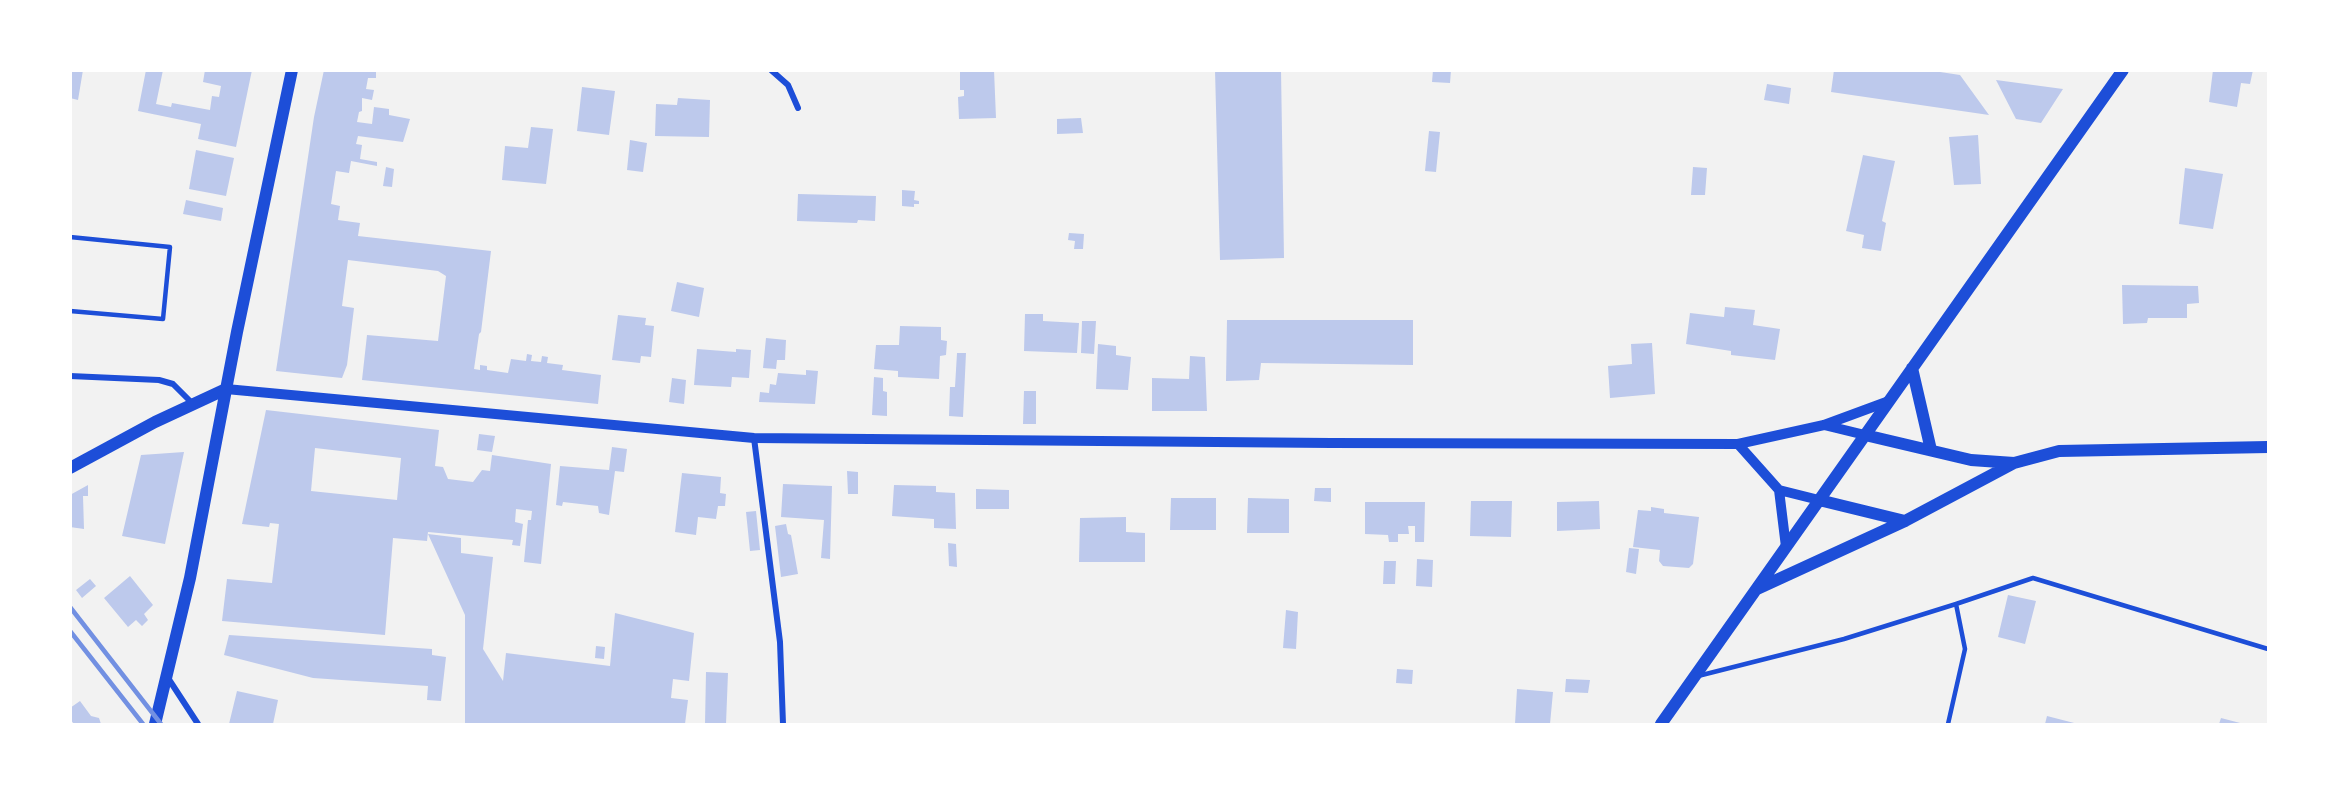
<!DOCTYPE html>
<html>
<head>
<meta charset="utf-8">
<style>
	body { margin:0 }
	#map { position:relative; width:2339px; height:795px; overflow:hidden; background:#f2f2f2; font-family:"Noto Serif",serif }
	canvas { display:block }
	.frame { position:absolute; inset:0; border:72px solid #fff; pointer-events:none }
</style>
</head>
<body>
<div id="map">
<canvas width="2339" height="795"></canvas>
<div class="frame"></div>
</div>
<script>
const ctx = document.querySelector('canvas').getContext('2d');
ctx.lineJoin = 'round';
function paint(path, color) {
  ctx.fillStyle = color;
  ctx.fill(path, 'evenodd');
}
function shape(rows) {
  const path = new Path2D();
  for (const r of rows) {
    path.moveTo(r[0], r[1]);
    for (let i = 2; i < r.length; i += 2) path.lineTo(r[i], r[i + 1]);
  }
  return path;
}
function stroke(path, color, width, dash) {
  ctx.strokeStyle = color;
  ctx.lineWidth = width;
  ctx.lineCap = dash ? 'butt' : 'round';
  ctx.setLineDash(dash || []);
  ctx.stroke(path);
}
paint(shape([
	[70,70,83,70,78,100,70,98],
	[146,70,163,70,156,104,171,107,172,103,210,110,212,96,219,97,221,86,203,82,205,70,252,70,236,147,198,139,201,124,138,111],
	[324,70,376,70,376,78,368,78,366,89,374,90,372,100,362,98,362,111,359,112,357,122,372,124,374,107,389,109,389,115,410,119,403,142,358,136,356,144,362,145,360,159,377,162,377,166,351,161,349,173,336,171,331,204,340,206,338,220,360,223,358,236,491,251,481,332,479,334,474,369,480,370,480,365,487,366,487,370,508,373,511,359,526,361,527,354,532,355,531,361,541,362,542,356,548,357,547,363,563,365,562,370,601,375,598,404,362,380,367,335,438,341,446,276,438,271,348,260,342,306,354,308,347,365,342,378,276,371,314,117],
	[960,70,994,70,996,118,959,119,958,97,964,96,964,90,960,90],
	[1215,70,1281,70,1284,258,1220,260],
	[1433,70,1451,70,1450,83,1432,82],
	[1834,70,1927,70,1960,75,1989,115,1831,92],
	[2213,70,2253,70,2250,84,2241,83,2237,107,2209,102],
	[1996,80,2063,89,2041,123,2016,119],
	[1767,84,1791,88,1789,104,1764,100],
	[582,87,615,91,609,135,577,131],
	[678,98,710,100,709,137,655,136,656,104,677,105],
	[1081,118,1083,133,1057,134,1057,119],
	[531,127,553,129,546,184,502,180,505,146,528,148],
	[1429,131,1440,132,1436,172,1425,171],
	[1978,135,1981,184,1954,185,1949,137],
	[630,140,647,143,643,172,627,170],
	[196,150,234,158,226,196,189,189],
	[1863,155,1895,161,1882,221,1886,223,1881,251,1862,248,1864,235,1846,231],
	[386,167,394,169,392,187,383,186],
	[1693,167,1707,168,1705,195,1691,195],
	[2185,168,2223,174,2213,229,2179,224],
	[902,190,915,191,914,200,919,201,919,204,914,204,914,207,902,206],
	[798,194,876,196,875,221,858,220,857,223,797,221],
	[186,200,223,208,221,221,183,214],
	[1069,233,1084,234,1083,249,1074,249,1075,241,1068,240],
	[677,282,704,288,699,317,671,311],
	[2122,285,2198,286,2199,303,2187,304,2187,318,2148,318,2147,323,2123,324],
	[1725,307,1755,310,1753,325,1780,329,1775,360,1731,355,1731,351,1686,344,1690,313,1724,317],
	[1025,314,1043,314,1043,321,1079,323,1077,353,1024,351],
	[618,315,646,318,645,325,654,326,651,357,641,356,640,363,612,360],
	[1227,320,1413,320,1413,365,1261,363,1259,380,1226,381],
	[1082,321,1096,321,1094,354,1081,353],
	[900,326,941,327,941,340,947,341,946,355,940,356,939,379,898,377,898,371,874,369,876,345,899,345],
	[766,338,786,340,785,360,777,360,776,369,763,368],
	[1652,343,1655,394,1610,398,1608,366,1632,364,1631,344],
	[1098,344,1116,346,1116,355,1131,357,1128,390,1096,389],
	[697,349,736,352,736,349,751,350,749,378,732,377,731,387,694,385],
	[957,353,966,353,963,417,949,416,950,387,955,387],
	[1190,356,1205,357,1207,411,1152,411,1152,378,1189,379],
	[806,370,818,371,815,404,759,402,760,392,769,393,770,384,776,385,778,373,806,375],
	[874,377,883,378,883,391,887,392,887,416,872,415],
	[672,378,686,380,684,404,669,402],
	[1024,391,1036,391,1036,424,1023,424],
	[266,410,439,430,435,466,443,467,448,479,473,482,482,470,490,471,492,455,551,464,541,564,524,562,528,520,531,520,532,511,516,509,515,522,523,524,520,546,512,545,513,540,428,532,427,541,393,538,385,635,222,621,227,579,272,583,279,524,270,523,269,527,242,524],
	[315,448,401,458,397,500,311,491],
	[479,434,495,436,492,452,477,450],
	[612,447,627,449,624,472,615,471,609,515,599,513,598,506,563,502,562,506,556,505,560,466,609,470],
	[184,452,165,544,122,536,141,455],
	[847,471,858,472,858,494,848,494],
	[682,473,721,477,720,493,726,494,725,506,718,506,716,519,698,517,696,535,675,532],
	[783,484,832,486,830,559,821,558,824,520,781,517],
	[88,485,88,496,83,496,84,529,70,527,70,495],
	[894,485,936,486,936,492,955,493,956,529,934,528,934,519,892,516],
	[1315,488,1331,488,1331,502,1314,501],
	[976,489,1009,490,1009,509,976,509],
	[1171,498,1216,498,1216,530,1170,530],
	[1248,498,1289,499,1289,533,1247,533],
	[1471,501,1512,501,1511,537,1470,536],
	[1599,501,1600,529,1557,531,1557,502],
	[1365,502,1425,502,1424,542,1415,542,1415,526,1408,526,1409,534,1398,534,1398,542,1389,542,1388,535,1365,534],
	[1651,507,1664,509,1664,513,1699,517,1693,564,1689,568,1663,566,1659,561,1660,550,1633,547,1638,510,1651,511],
	[756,511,760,550,750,551,746,512],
	[1126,517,1126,532,1145,533,1145,562,1079,562,1080,518],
	[786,524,788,534,791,535,798,574,781,577,775,526],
	[428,534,461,538,461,553,493,557,483,649,503,681,506,653,610,666,615,613,694,633,689,681,673,679,671,698,688,700,685,724,465,724,465,615],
	[948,543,956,544,957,567,949,566],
	[1629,548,1639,549,1636,574,1626,572],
	[1417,559,1433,560,1432,587,1416,586],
	[1384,561,1396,561,1395,584,1383,584],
	[130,576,153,605,144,614,148,620,142,626,136,620,128,627,104,598],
	[90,579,96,586,82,598,76,590],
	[2008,595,2036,601,2025,644,1998,637],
	[1286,610,1298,612,1296,649,1283,648],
	[229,635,432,649,432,655,446,657,441,701,427,700,428,686,313,678,224,655],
	[596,646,605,647,604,659,595,658],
	[1397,669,1413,670,1412,684,1396,683],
	[706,672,728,673,726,724,705,724],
	[1566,679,1590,680,1588,693,1565,692],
	[1517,689,1553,692,1550,724,1515,724],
	[237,691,278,700,273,724,229,724],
	[80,701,91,716,99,718,101,724,74,724,70,719,70,708],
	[2047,716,2078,724,2045,724],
	[2221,718,2244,724,2219,724]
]), '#bdc9ec');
stroke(shape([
	[70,237,170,247,163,319,70,311],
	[1956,604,2033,578,2268,649],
	[1698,676,1844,639,1956,604,1965,649,1948,724]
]), '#1d4ed8', 4.5);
stroke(shape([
	[771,70,788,85,798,108],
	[70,376,159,380,173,384,193,404],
	[754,438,780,642,783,724],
	[168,678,198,724]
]), '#1d4ed8', 6);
stroke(shape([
	[226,389,754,438,1331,443,1738,444,1824,425,1889,401],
	[1824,425,1865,435],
	[1738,444,1779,490,1819,500],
	[1779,490,1786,547]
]), '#1d4ed8', 10);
stroke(shape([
	[1912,368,1931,450],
	[1865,435,1971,460,2014,463],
	[70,468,155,422,226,389],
	[1819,500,1905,521],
	[1757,589,1905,521,2014,463,2059,451,2268,447],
	[155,724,190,578,237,332,292,70],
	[1661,724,2123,70]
]), '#1d4ed8', 12);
stroke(shape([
	[70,607,161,724],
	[70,631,143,724]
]), '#7290e2', 4.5);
</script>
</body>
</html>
